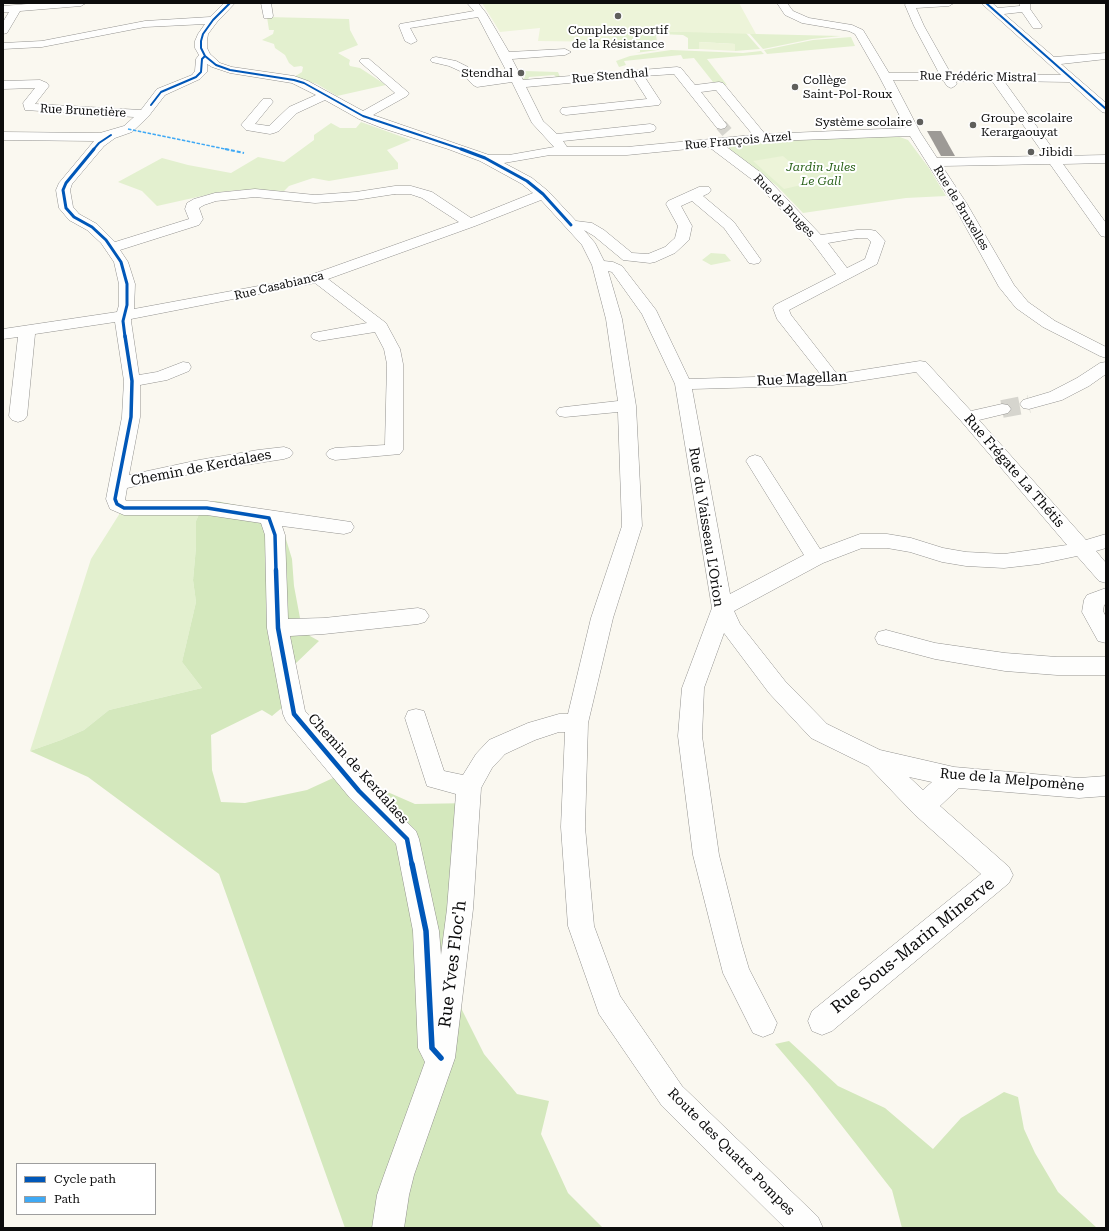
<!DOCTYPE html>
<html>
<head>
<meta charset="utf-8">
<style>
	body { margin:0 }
	#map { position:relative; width:1109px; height:1231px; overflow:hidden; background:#faf8f0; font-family:"Roboto Serif",serif }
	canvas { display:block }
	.frame { position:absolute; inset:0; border:4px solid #0c0c0c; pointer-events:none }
	.legend { position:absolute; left:16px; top:1163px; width:140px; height:52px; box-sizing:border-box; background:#fff; border:1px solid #9e9e9e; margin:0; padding:5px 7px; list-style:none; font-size:12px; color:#0c0c0c }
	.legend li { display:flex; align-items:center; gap:8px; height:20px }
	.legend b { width:20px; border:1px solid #9e9e9e }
</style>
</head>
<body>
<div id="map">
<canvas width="1109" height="1231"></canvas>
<div class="frame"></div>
<ul class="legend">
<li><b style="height:5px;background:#0057b8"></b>Cycle path</li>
<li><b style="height:5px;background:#3fa9f5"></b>Path</li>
</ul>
</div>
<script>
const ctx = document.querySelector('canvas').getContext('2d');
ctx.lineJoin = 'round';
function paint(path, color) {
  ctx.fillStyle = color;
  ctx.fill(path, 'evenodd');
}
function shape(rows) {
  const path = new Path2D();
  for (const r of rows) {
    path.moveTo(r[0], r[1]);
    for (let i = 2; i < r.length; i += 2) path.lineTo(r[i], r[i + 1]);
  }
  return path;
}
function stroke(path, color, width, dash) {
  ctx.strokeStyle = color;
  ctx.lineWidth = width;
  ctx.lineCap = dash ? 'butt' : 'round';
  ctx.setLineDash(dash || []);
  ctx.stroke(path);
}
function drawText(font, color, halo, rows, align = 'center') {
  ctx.font = font + ' "Roboto Serif",serif';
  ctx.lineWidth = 4;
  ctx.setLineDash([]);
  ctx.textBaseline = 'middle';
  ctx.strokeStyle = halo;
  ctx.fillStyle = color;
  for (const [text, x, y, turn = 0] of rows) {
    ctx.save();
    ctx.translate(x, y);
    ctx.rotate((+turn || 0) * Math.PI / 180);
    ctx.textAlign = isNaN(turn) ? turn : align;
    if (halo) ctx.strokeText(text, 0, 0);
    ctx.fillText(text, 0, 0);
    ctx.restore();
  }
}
paint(shape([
	[267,17,349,19,350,30,358,45,338,53,350,60,349,64,350,66,360,68,386,85,337,96,317,84,294,77,302,72,303,67,301,66,294,67,289,63,285,55,275,48,274,44,262,40,273,34,274,30,269,30],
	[613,30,746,33,760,49,735,51,735,44,699,42,699,49,688,49,688,38,683,35,660,34,656,36,657,41,612,40],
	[749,33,756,34,841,36,812,39,763,49],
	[851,37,855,46,767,54,764,50,813,40],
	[614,42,656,43,658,47,665,49,636,53,640,52,640,48,616,45],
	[671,50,743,53,761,51,764,54,707,59,727,85,713,82,694,58,683,59,681,55,624,61,626,65,619,67,616,61,630,56],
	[524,71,558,72,560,77,556,77,554,75,529,77,528,80,525,80,523,79,525,77],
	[361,122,411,140,387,150,398,163,398,169,329,181,313,178,289,186,284,191,239,190,220,192,157,206,142,191,118,182,162,158,188,165,231,173,258,157,284,162,314,140,314,135,331,123,340,128,356,128],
	[897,136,908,140,929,168,946,196,906,198,803,213,777,186,727,149,730,146,793,140],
	[711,253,725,254,731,261,711,265,702,260],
	[203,505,196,521,196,547,193,580,196,602,182,662,202,688,109,710,84,730,61,740,30,751,91,559,120,513]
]), '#e3f0cf');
paint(shape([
	[216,501,278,513,292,559,294,586,300,618,310,636,319,641,293,666,301,692,272,716,262,710,211,735,212,770,221,802,245,803,307,790,344,773,415,804,473,803,455,996,484,1054,517,1094,549,1101,541,1134,568,1193,603,1228,345,1228,219,874,88,777,30,751,61,740,84,730,109,710,202,688,182,662,196,602,193,580,196,547,196,521,203,505],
	[789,1041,838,1086,885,1108,933,1149,961,1118,1004,1092,1018,1097,1024,1129,1035,1153,1058,1192,1097,1228,902,1228,892,1190,810,1085,775,1044]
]), '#d4e8bd');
paint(shape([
	[482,3,739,3,756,34,613,30,612,42,538,41,540,28,500,32],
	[699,42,735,44,735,51,699,49],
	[783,156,814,182,784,189,753,161]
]), '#edf4d9');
paint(shape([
	[927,131,941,131,955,156,941,156]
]), '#9d9a96');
stroke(shape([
	[721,125,727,132]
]), '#d6d5ce', 12, [12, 6]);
stroke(shape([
	[1002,409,1029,404]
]), '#d6d5ce', 18, [18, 9]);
const minor = shape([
	[40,3,86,3,81,6,20,11,7,33,3,34,3,22,9,12,3,12,3,6,40,3],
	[224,3,235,3,217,22,208,34,207,41,207,48,210,54,220,63,232,67,294,76,308,81,363,111,395,93,359,61,361,59,369,59,409,93,407,96,373,115,489,155,509,155,554,147,532,123,512,82,477,87,473,85,460,71,449,66,432,62,430,60,432,58,436,57,456,61,468,67,480,79,509,76,478,17,410,28,417,41,411,44,405,41,399,26,400,24,474,11,467,3,478,3,486,13,509,52,565,49,571,52,565,55,512,59,523,80,677,67,681,68,695,85,719,82,723,83,765,134,906,128,879,76,855,34,849,31,802,23,785,15,777,3,787,3,793,11,809,18,852,25,863,30,889,73,939,73,914,26,905,5,906,3,954,3,949,6,916,8,924,26,951,74,1061,75,981,3,992,3,998,8,1020,6,1020,3,1030,3,1030,9,1042,26,1041,28,1033,28,1022,12,1004,14,1054,57,1106,53,1106,59,1061,64,1106,103,1106,113,1102,112,1069,82,1004,81,1058,156,1106,155,1106,163,1063,164,1106,223,1106,237,1101,236,1050,164,942,166,967,204,1014,285,1028,302,1055,321,1106,347,1106,358,1100,356,1043,327,1016,308,999,287,953,204,910,136,771,141,724,145,764,175,821,235,857,230,871,230,876,231,885,241,877,264,789,310,791,315,837,374,920,361,926,362,971,411,1002,404,1008,405,1011,409,1008,413,979,420,1086,540,1106,534,1106,548,1096,551,1106,563,1106,583,1099,581,1077,556,1039,564,1004,568,966,566,942,562,910,552,887,548,862,548,823,563,734,611,740,624,785,681,827,724,880,750,954,767,1079,778,1106,776,1106,796,1079,798,959,788,940,806,1009,867,1013,875,1009,883,832,1031,822,1035,812,1031,808,1021,812,1011,981,874,914,814,868,766,811,738,769,693,724,633,704,688,702,736,719,855,741,942,749,969,777,1023,773,1033,763,1037,753,1033,723,973,715,942,693,855,678,736,682,688,712,608,675,384,642,314,612,272,608,271,622,319,636,406,642,526,613,618,588,723,585,827,594,926,620,996,682,1086,818,1217,823,1228,785,1228,662,1106,599,1014,568,926,561,827,565,732,559,732,535,740,505,754,492,768,481,788,473,909,455,1058,414,1175,409,1195,404,1228,372,1228,377,1195,384,1175,425,1062,418,1048,413,931,396,844,350,798,286,721,283,714,267,628,265,535,261,523,207,515,124,515,110,509,106,499,122,417,124,381,115,322,35,334,27,416,24,420,18,422,12,420,9,416,18,337,3,339,3,329,117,312,119,305,119,284,114,262,101,243,87,230,69,220,59,208,56,190,59,183,94,141,3,140,3,132,100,133,124,126,134,117,25,110,23,103,35,88,3,89,3,81,40,80,47,83,49,86,35,104,141,110,157,89,192,75,195,71,196,59,199,55,195,48,195,41,198,34,205,24,145,27,42,47,3,49,3,43,42,41,145,21,210,17,224,3],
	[207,64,212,67,230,73,292,83,316,95,289,107,269,126,255,124,273,102,271,99,263,99,241,125,246,130,270,134,274,133,279,131,297,113,325,100,359,119,382,128,448,149,480,161,522,184,533,193,471,218,432,192,411,186,395,186,356,192,315,195,255,189,215,193,194,199,187,203,185,209,189,219,115,242,97,224,79,214,73,207,70,190,72,184,104,146,115,138,132,132,148,117,165,95,200,79,207,72,207,64],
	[674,74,717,128,721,129,725,128,727,125,701,92,716,90,753,135,627,147,567,147,563,141,650,132,654,131,656,128,654,125,650,124,557,134,543,121,526,87,633,77,647,99,562,108,560,111,562,114,566,115,659,105,661,102,644,76,674,74],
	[893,80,943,80,947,86,951,88,955,86,957,84,955,81,992,81,1045,156,937,158,920,132,893,80],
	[709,147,754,181,813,243,836,274,775,305,773,308,777,319,821,375,689,379,656,310,622,266,613,262,604,261,595,243,584,230,594,236,623,260,650,263,655,262,675,253,689,240,692,226,681,206,692,201,724,228,749,263,754,264,759,263,761,260,734,222,703,196,709,193,711,190,709,187,699,187,668,201,666,204,678,226,675,238,665,247,648,254,632,253,604,230,592,223,576,221,548,191,532,178,504,163,550,155,627,155,709,147],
	[395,194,410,194,422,198,459,222,302,278,134,309,135,284,128,262,120,250,199,225,203,219,199,208,204,205,216,201,255,197,315,203,356,200,395,194],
	[541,200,582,245,592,265,606,319,618,401,565,407,559,408,556,412,559,416,565,417,618,412,622,526,591,618,568,714,559,714,528,723,489,740,476,754,463,775,444,771,424,711,416,709,408,711,405,718,427,786,456,794,447,909,441,955,439,931,419,839,416,831,368,784,305,711,290,636,324,634,418,624,425,622,429,616,425,610,418,608,324,618,288,619,285,535,282,526,344,534,351,532,354,527,351,522,207,501,127,501,125,500,127,488,199,472,284,459,290,457,293,453,290,449,284,447,258,450,199,460,129,475,140,417,140,385,167,380,189,371,191,367,189,363,183,362,157,372,139,375,131,321,131,319,315,283,367,323,313,333,311,336,313,339,319,341,375,332,384,349,387,364,385,445,335,448,329,450,326,454,329,458,335,460,400,454,403,450,403,364,400,349,386,323,328,279,475,226,541,200],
	[857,238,867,238,871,242,865,259,847,268,828,243,857,238],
	[916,372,961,421,1067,545,1004,554,966,552,943,548,911,538,887,534,860,534,820,549,761,457,755,455,749,457,746,461,804,555,730,594,692,389,833,385,916,372],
	[909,777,932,782,923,790,909,777],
	[261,3,271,3,273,16,272,18,264,18,261,3],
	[1106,362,1106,374,1089,386,1062,400,1029,409,1023,408,1020,404,1023,400,1050,392,1077,378,1100,363,1106,362],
	[1106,588,1106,604,1104,605,1103,611,1106,617,1106,643,1098,641,1082,612,1084,600,1087,595,1106,588],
	[886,630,935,643,1005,653,1057,657,1106,657,1106,675,1057,675,1005,671,935,659,878,644,875,638,878,632,886,630]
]);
stroke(minor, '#93928f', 1);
paint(minor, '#fefefd');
stroke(shape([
	[128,129,230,150]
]), '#3fa9f5', 1.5, [3.5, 1.5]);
stroke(shape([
	[225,149,244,153]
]), '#3fa9f5', 2, [4, 2]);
stroke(shape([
	[230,3,213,20,203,34,201,41,201,48,205,56,216,65,230,70,294,80,304,83,363,116,464,150],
	[986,3,1106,109],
	[151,105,161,92,196,77,201,72,202,59,205,56],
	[93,150,99,143,111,135]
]), '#0057b8', 2);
stroke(shape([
	[94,149,66,183,63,190,66,208,74,217,92,227,106,240,121,262,127,284,127,305,123,321,125,337],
	[461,149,485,158,527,181,543,194,571,225]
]), '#0057b8', 3);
stroke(shape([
	[125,336,132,381,131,417,115,499,117,504,124,508,207,508,269,518,275,535,276,571]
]), '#0057b8', 3.5);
stroke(shape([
	[276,570,278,628,294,714,359,791,407,839,412,865]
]), '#0057b8', 4.5);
stroke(shape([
	[412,864,426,931,432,1048,441,1058]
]), '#0057b8', 5.5);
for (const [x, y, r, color] of [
	[618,16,4,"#5f5f5c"],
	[521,73,4,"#5f5f5c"],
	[795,87,4,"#5f5f5c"],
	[920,122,4,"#5f5f5c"],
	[973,125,4,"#5f5f5c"],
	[1031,152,4,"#5f5f5c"]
]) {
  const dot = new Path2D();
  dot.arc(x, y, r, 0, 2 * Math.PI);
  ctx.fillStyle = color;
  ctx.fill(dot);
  stroke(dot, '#fff', 1.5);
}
drawText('12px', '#0c0c0c', '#fff', [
	["Complexe sportif",618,30,"center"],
	["de la Résistance",618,44,"center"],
	["Stendhal",513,73,"right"],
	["Collège",803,80],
	["Saint-Pol-Roux",803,94],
	["Groupe scolaire",981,118],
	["Kerargaouyat",981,132],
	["Système scolaire",912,122,"right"],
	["Jibidi",1039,152]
], 'left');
drawText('12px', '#0c0c0c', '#fff', [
	["Rue Stendhal",610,76,-5],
	["Rue Frédéric Mistral",978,77,1],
	["Rue Brunetière",83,111,3],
	["Rue François Arzel",738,141,-5],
	["Rue de Bruges",784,206,46],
	["Rue de Bruxelles",961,208,59],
	["Rue Casabianca",279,286,-13]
]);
drawText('italic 12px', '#2c641c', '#fff', [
	["Jardin Jules",821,167],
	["Le Gall",821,181]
]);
drawText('14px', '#0c0c0c', '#fff', [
	["Rue Magellan",802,379,-3],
	["Chemin de Kerdalaes",201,468,-11],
	["Rue Frégate La Thétis",1014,471,49],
	["Rue du Vaisseau L'Orion",706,527,81],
	["Chemin de Kerdalaes",358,769,48],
	["Rue de la Melpomène",1012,780,5],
	["Route des Quatre Pompes",731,1152,45]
]);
drawText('17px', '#0c0c0c', '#fff', [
	["Rue Sous-Marin Minerve",913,946,-39],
	["Rue Yves Floc'h",453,964,-83]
]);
</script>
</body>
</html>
